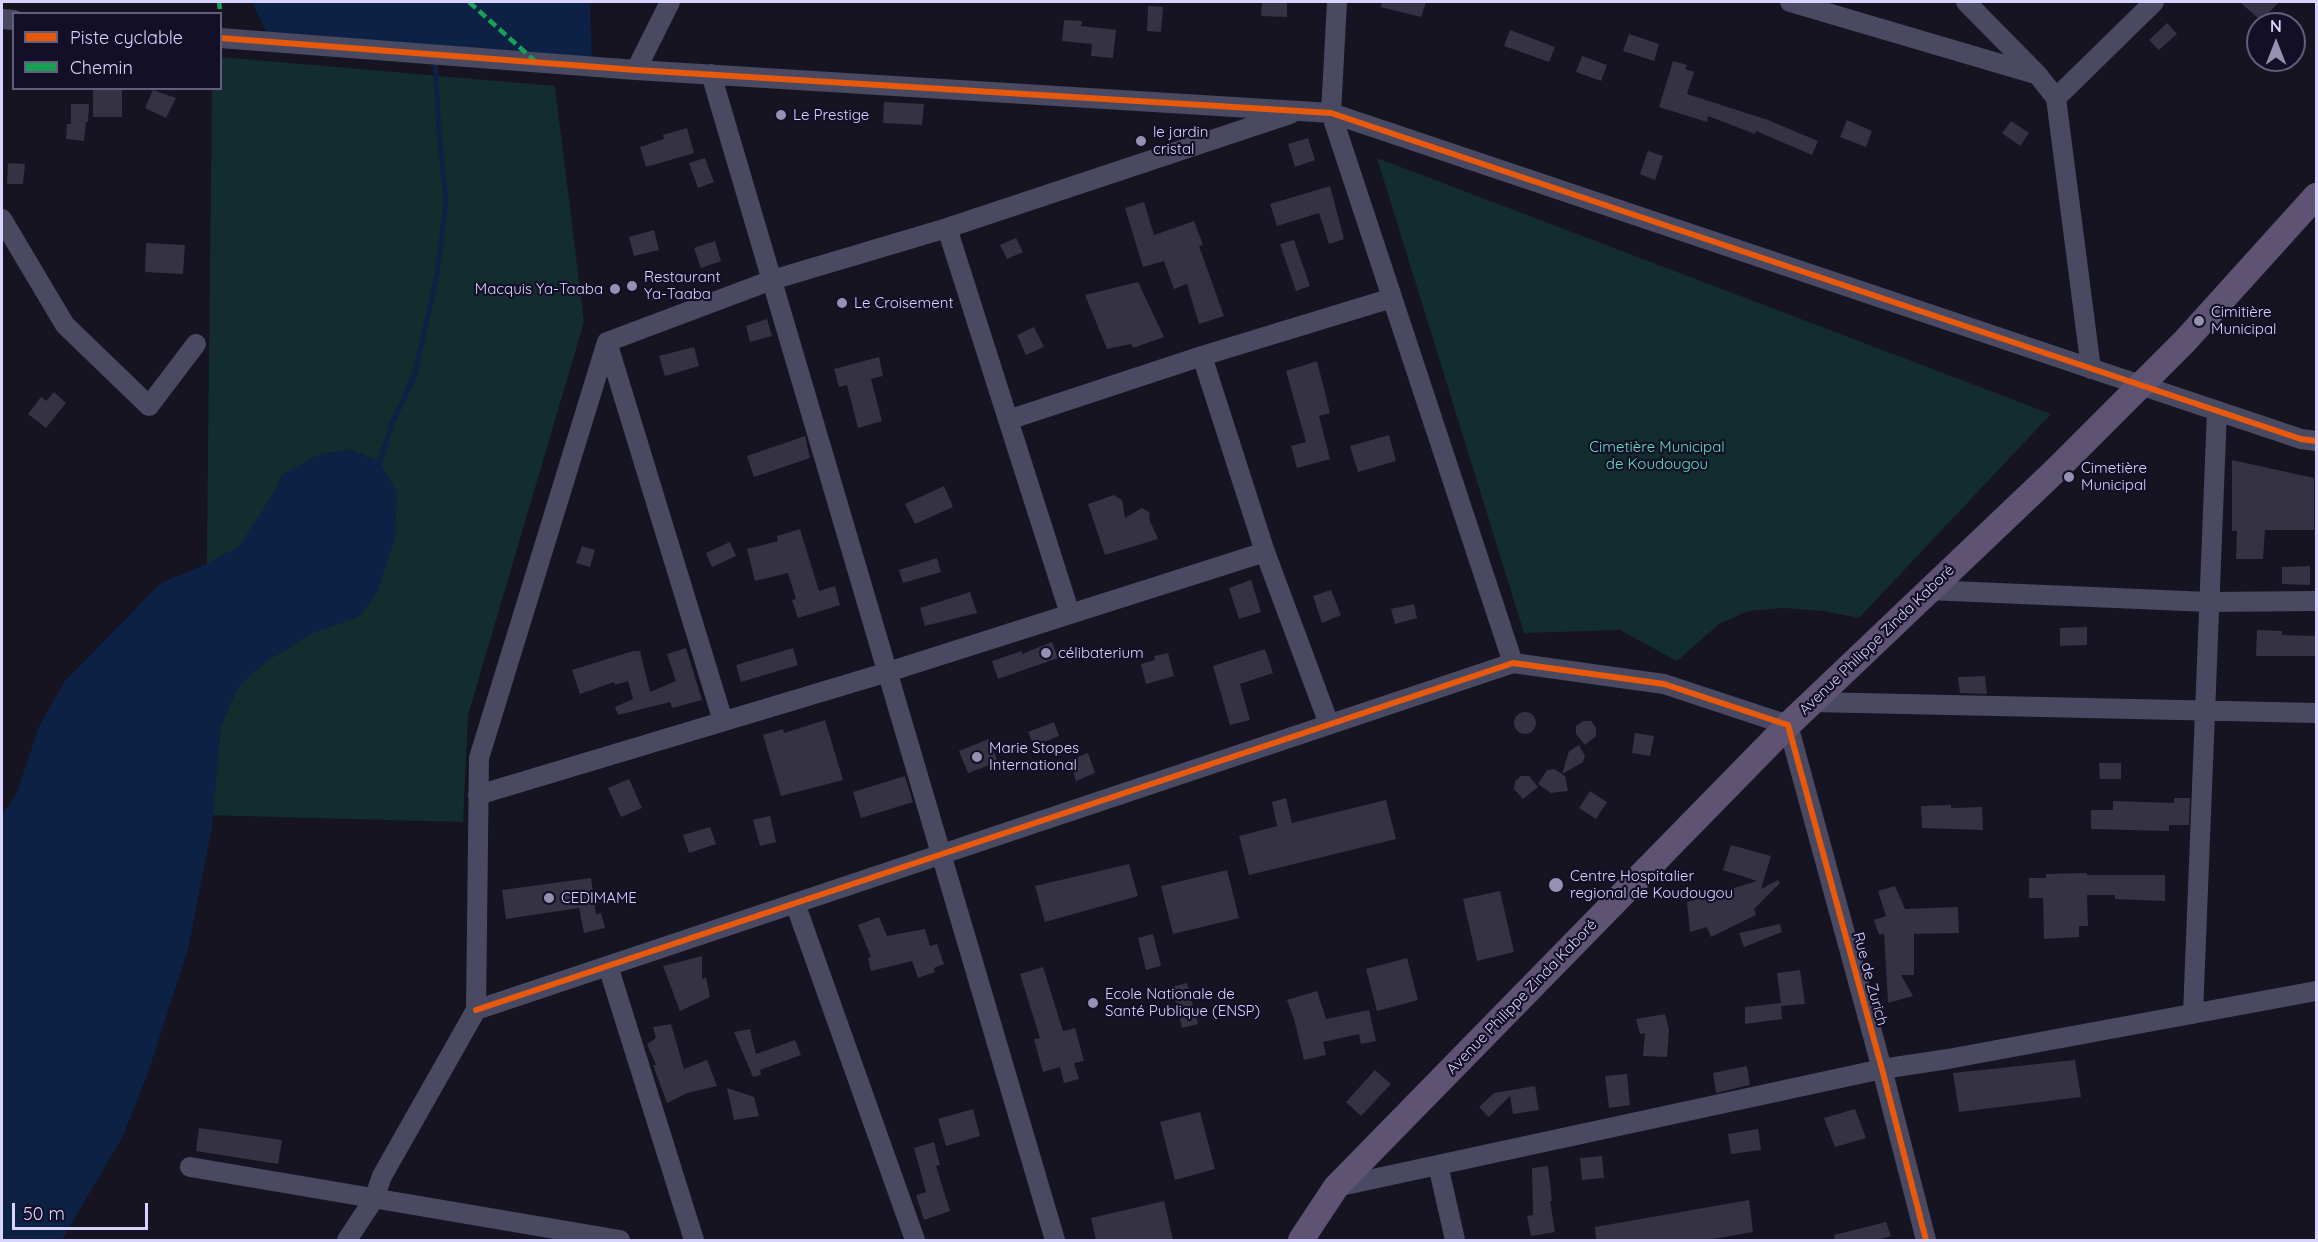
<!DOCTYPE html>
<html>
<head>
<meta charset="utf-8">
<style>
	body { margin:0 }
	#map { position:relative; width:2318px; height:1242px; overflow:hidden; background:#161421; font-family:Quicksand,sans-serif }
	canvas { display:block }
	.frame { position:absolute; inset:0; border:3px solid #d9d4ff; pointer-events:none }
	.legend { position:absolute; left:12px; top:12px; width:210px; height:78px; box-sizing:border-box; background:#130f26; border:2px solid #625e7d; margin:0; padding:8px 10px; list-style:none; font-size:18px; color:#d9d4ff }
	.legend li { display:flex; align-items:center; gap:12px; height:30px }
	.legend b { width:30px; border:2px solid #625e7d }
	.north { position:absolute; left:2246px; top:12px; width:60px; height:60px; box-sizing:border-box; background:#130f26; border:2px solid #625e7d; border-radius:50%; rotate:0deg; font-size:16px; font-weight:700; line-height:24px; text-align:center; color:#d9d4ff }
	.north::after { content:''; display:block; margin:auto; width:21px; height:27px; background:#9591b1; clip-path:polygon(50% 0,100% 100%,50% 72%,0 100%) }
	.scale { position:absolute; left:12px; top:1203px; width:136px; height:27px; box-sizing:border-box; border:3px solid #d9d4ff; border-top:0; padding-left:8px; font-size:18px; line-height:21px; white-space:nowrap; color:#d9d4ff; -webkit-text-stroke:4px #130f26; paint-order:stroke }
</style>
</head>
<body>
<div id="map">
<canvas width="2318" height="1242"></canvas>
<div class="frame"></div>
<ul class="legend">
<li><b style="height:8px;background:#e8590c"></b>Piste cyclable</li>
<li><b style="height:8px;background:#1a9f57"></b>Chemin</li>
</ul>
<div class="north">N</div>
<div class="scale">50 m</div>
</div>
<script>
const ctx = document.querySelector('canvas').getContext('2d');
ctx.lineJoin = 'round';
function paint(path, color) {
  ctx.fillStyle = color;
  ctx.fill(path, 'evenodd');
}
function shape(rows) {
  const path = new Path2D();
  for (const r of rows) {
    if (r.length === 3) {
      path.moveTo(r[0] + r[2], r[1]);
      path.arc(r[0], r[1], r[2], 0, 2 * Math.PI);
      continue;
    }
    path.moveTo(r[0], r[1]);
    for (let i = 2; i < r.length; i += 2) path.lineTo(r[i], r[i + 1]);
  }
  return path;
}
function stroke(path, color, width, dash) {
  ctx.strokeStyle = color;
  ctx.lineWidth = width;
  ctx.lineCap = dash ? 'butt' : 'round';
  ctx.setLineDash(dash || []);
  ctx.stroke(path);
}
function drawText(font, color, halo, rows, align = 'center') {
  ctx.font = font + ' Quicksand,sans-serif';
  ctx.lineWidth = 4.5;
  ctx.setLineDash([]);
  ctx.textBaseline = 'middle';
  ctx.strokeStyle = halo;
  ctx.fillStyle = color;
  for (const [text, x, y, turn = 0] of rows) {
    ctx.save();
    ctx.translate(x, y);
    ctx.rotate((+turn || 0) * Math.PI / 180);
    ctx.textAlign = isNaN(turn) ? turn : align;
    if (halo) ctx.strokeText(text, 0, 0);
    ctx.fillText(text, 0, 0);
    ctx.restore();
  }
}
paint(shape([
	[221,57,555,86,584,322,468,715,463,822,204,815,212,89,220,88],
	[1377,158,2051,414,1859,618,1824,611,1783,608,1748,611,1719,624,1677,661,1620,630,1524,633]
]), '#132c2d');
paint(shape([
	[252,2,590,2,592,67,271,42],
	[351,450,379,461,397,492,395,538,378,591,360,616,311,634,266,662,239,686,221,726,212,827,188,949,148,1073,123,1136,62,1240,2,1240,2,815,16,795,40,724,65,681,161,583,207,564,239,546,268,502,282,475,322,453]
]), '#0d2144');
stroke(shape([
	[378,468,392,424,415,374,437,275,446,202,439,131,435,63]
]), '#0d2144', 5);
paint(shape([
	[1262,2,1287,2,1287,17,1261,16],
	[1382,2,1426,2,1421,17,1381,7],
	[2240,2,2279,2,2261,21],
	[1148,6,1163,7,1161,32,1147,31],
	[1064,20,1082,21,1081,26,1116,30,1113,58,1091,56,1092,44,1062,41],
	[2167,23,2177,34,2159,50,2149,40],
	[1510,30,1555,47,1549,62,1504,46],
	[1629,34,1659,44,1654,61,1623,51],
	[1582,56,1607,65,1601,81,1576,72],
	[1673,61,1687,65,1685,69,1694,72,1687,94,1768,120,1818,141,1812,155,1756,131,1755,134,1708,116,1707,122,1659,107],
	[93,88,122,88,122,117,93,117],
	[153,90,176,98,166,118,145,108],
	[884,102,924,104,922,125,883,123],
	[71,104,89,104,88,122,86,122,84,141,66,139,67,124,71,124],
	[1847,120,1872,131,1866,147,1840,137],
	[2011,121,2029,133,2020,146,2002,133],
	[687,128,694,153,646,167,640,147,664,139,663,135],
	[1308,138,1315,160,1295,167,1288,144],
	[1648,151,1663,156,1655,180,1640,174],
	[705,158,714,182,698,188,689,163],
	[8,163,25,164,23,184,7,184],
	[1330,186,1344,239,1329,244,1319,213,1277,226,1270,204],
	[1144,202,1154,235,1194,221,1203,245,1199,246,1224,316,1199,324,1187,284,1174,289,1164,261,1143,267,1125,208],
	[654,230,659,250,634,256,629,237],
	[1016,238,1023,252,1007,259,1000,245],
	[1294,240,1310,286,1296,291,1280,244],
	[715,241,721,261,701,268,694,248],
	[146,243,185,245,183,274,145,272],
	[1138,282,1164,337,1133,348,1131,344,1107,349,1085,295],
	[767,319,772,336,750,342,746,326],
	[1034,327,1044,347,1026,355,1017,335],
	[694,347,699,366,665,376,659,356],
	[879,357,883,376,871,379,882,421,858,428,847,385,839,387,834,369],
	[1317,361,1330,413,1319,416,1330,459,1297,468,1291,446,1306,442,1286,371],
	[54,392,66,403,46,428,28,414,41,397,46,401],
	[1389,435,1396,461,1358,472,1350,446],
	[805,436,810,458,754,477,747,456],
	[2232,460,2314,478,2314,530,2265,530,2263,559,2236,559,2237,531,2232,531],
	[944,486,953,507,915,524,905,504],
	[1114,495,1122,500,1125,518,1142,508,1150,513,1149,519,1158,539,1105,555,1088,504],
	[800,529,819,591,835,586,840,605,798,618,792,600,796,599,788,573,755,581,747,549,778,541,777,536],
	[730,542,736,556,712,567,706,553],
	[582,546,595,550,590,567,576,563],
	[937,558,941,572,903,583,899,570],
	[2310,566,2310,585,2282,584,2282,567],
	[1251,580,1261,612,1239,619,1229,588],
	[1331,590,1341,615,1322,623,1313,596],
	[970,592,977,613,925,626,920,608],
	[1414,604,1417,618,1395,624,1391,609],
	[2087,627,2087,645,2060,646,2060,628],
	[2257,630,2282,631,2282,635,2316,636,2316,656,2256,656],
	[1052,642,1058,658,998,679,992,661,1022,651,1022,654],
	[686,648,702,700,672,708,670,702,618,715,615,707,633,699,628,681,615,685,614,682,580,694,572,670,633,651,640,651,650,692,676,681,667,654],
	[793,648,798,665,741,682,736,665],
	[1265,649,1273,673,1240,684,1250,720,1230,725,1213,666],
	[1168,653,1174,676,1146,684,1141,664,1155,660,1154,656],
	[1985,676,1987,694,1960,693,1958,677],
	[1525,723,11],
	[825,720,843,780,781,796,763,735,783,729,784,733],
	[1583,721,1591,721,1596,728,1596,736,1585,745,1576,734,1576,726],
	[1054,722,1059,736,1034,746,1028,732],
	[1635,733,1654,736,1650,756,1632,753],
	[989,739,998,762,968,773,959,751],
	[1579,745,1585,756,1583,762,1562,774,1569,751],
	[1088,753,1095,773,1076,781,1070,760],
	[2099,763,2121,763,2121,779,2100,779],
	[1554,769,1565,776,1568,791,1551,793,1538,784,1547,770],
	[905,776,913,802,861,818,853,792],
	[1521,776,1529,776,1538,787,1523,799,1514,789,1515,781],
	[629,779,642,808,621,817,608,788],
	[1590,791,1607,802,1596,819,1579,808],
	[1286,798,1292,823,1386,800,1396,839,1249,875,1239,836,1277,826,1272,802],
	[2174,798,2190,798,2189,825,2169,825,2169,831,2091,829,2091,810,2113,810,2113,801,2174,803],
	[1951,805,1951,808,1982,807,1983,830,1922,828,1921,806],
	[770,816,776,842,760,846,753,820],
	[710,827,716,844,689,853,683,835],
	[1731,845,1771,856,1761,889,1778,880,1780,883,1754,909,1756,915,1711,937,1707,927,1690,932,1687,902,1757,881,1723,870],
	[1129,864,1138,896,1045,922,1035,886],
	[1227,870,1239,918,1173,934,1161,886],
	[2087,873,2087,875,2165,875,2165,901,2115,899,2115,895,2087,895,2088,926,2079,926,2079,937,2044,939,2043,898,2029,898,2029,878,2046,878,2046,874],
	[591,878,596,914,601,913,605,928,584,933,579,908,506,919,502,890],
	[1895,886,1905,909,1958,907,1959,933,1914,934,1914,975,1901,975,1913,996,1888,1003,1884,934,1879,935,1874,920,1886,916,1878,891],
	[1500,891,1514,952,1477,961,1463,899],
	[879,917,887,936,925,929,930,946,937,944,944,964,934,968,935,972,918,978,912,961,871,971,868,958,871,957,858,925],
	[1780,924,1782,932,1744,947,1739,933],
	[1153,934,1161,966,1146,970,1138,938],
	[702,956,702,979,706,977,710,997,680,1011,663,966],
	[1407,958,1418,1000,1377,1011,1366,969],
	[1043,967,1063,1031,1075,1028,1084,1061,1074,1063,1079,1079,1064,1083,1060,1067,1043,1072,1034,1039,1040,1038,1020,974],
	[1800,970,1805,1004,1781,1006,1782,1019,1745,1024,1745,1007,1781,1003,1777,973],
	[1187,983,1198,1024,1182,1028,1172,987],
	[1317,991,1326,1019,1369,1010,1376,1041,1361,1044,1359,1034,1323,1042,1326,1055,1304,1060,1294,1019,1287,1000],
	[1665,1014,1669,1030,1667,1057,1643,1056,1645,1033,1640,1034,1636,1019],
	[671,1024,684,1069,707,1060,717,1086,687,1093,667,1103,653,1065,656,1065,647,1044,656,1038,653,1027],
	[750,1029,756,1054,795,1040,801,1055,760,1070,761,1075,753,1077,734,1032],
	[2075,1060,2081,1097,1959,1112,1953,1073],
	[1747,1066,1750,1085,1716,1093,1713,1073],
	[1375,1070,1391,1084,1361,1116,1346,1102],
	[1627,1074,1630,1105,1609,1108,1605,1076],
	[1535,1086,1539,1110,1513,1114,1510,1096,1489,1117,1479,1107,1494,1093],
	[727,1088,754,1097,759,1116,734,1120],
	[973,1109,980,1136,946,1146,938,1119],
	[1855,1109,1866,1138,1835,1147,1824,1118],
	[1200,1112,1215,1169,1175,1180,1160,1122],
	[199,1128,282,1140,278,1164,196,1151],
	[1758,1129,1761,1150,1731,1154,1728,1134],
	[934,1142,940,1165,936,1166,950,1211,924,1220,916,1195,926,1192,914,1148],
	[1602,1156,1604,1178,1582,1180,1580,1158],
	[1548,1166,1552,1201,1550,1201,1555,1232,1531,1236,1527,1216,1533,1215,1532,1168],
	[1749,1200,1753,1232,1707,1240,1596,1240,1595,1227],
	[1164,1201,1173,1240,1096,1240,1091,1218],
	[1886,1222,1891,1236,1877,1240,1835,1240,1834,1235]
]), '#343243');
stroke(shape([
	[1337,2,1331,113,1513,663],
	[1790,2,2035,74],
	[1966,2,2037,74,2056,98,2091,369],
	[2,19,14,20],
	[220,38,636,70,1331,113,2301,439,2316,441],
	[636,70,670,2],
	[711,74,1055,1240],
	[2056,98,2154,2],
	[2,219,65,325,149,406,196,344],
	[947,228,1070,614],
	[607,342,723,721],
	[1202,356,1265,552,1329,724],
	[1008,420,1202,356,1392,298],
	[1928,590,2209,602,2316,601],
	[1812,702,2316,713],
	[478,795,888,672,1265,552],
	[795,903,915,1240],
	[608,966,694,1240],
	[476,1010,1513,663,1664,684,1788,725,1882,1069,1926,1240],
	[2193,1014,2217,411],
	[1438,1165,1455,1240],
	[190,1167,620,1240],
	[1336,1187,1882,1069,1948,1059,2316,991],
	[347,1240,374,1199,382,1176,476,1010,479,758,607,342,772,280,947,228,1290,114]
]), '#4a4962', 20);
stroke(shape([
	[1301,1240,1336,1187,1788,725,2056,470,2185,341,2316,196]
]), '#5e5373', 26);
stroke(shape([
	[219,2,220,9],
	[469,2,536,62]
]), '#1a9f57', 4.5, [9, 4.5]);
stroke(shape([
	[220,38,636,70,1331,113,2301,439,2316,441],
	[476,1010,1513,663,1664,684,1788,725,1882,1069,1926,1240]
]), '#e8590c', 6);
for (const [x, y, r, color] of [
	[781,115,6,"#9591b1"],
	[1141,141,6,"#9591b1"],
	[632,286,6,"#9591b1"],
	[615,289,6,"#9591b1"],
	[842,303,6,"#9591b1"],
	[2199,321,6,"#9591b1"],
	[2069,477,6,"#9591b1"],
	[1046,653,6,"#9591b1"],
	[977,757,6,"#9591b1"],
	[1556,885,8,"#9591b1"],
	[549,898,6,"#9591b1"],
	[1093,1003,6,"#9591b1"]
]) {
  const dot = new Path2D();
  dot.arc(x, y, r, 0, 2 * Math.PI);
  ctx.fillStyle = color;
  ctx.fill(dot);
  stroke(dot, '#130f26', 2);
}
drawText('15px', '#d9d4ff', '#130f26', [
	["Le Prestige",793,115],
	["le jardin",1153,132],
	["cristal",1153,149],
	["Restaurant",644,277],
	["Ya-Taaba",644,294],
	["Macquis Ya-Taaba",603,289,"right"],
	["Le Croisement",854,303],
	["Cimitière",2211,312],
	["Municipal",2211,329],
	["Cimetière",2081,468],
	["Municipal",2081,485],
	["célibaterium",1058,653],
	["Marie Stopes",989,748],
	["International",989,765],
	["Centre Hospitalier",1570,876],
	["regional de Koudougou",1570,893],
	["CEDIMAME",561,898],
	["Ecole Nationale de",1105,994],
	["Santé Publique (ENSP)",1105,1011]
], 'left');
drawText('15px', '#5fe0c0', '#130f26', [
	["Cimetière Municipal",1657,447],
	["de Koudougou",1657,464]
]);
drawText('15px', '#d9d4ff', '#130f26', [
	["Avenue Philippe Zinda Kaboré",1877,640,-44],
	["Rue de Zurich",1870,979,75],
	["Avenue Philippe Zinda Kaboré",1522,997,-46]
]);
</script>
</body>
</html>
